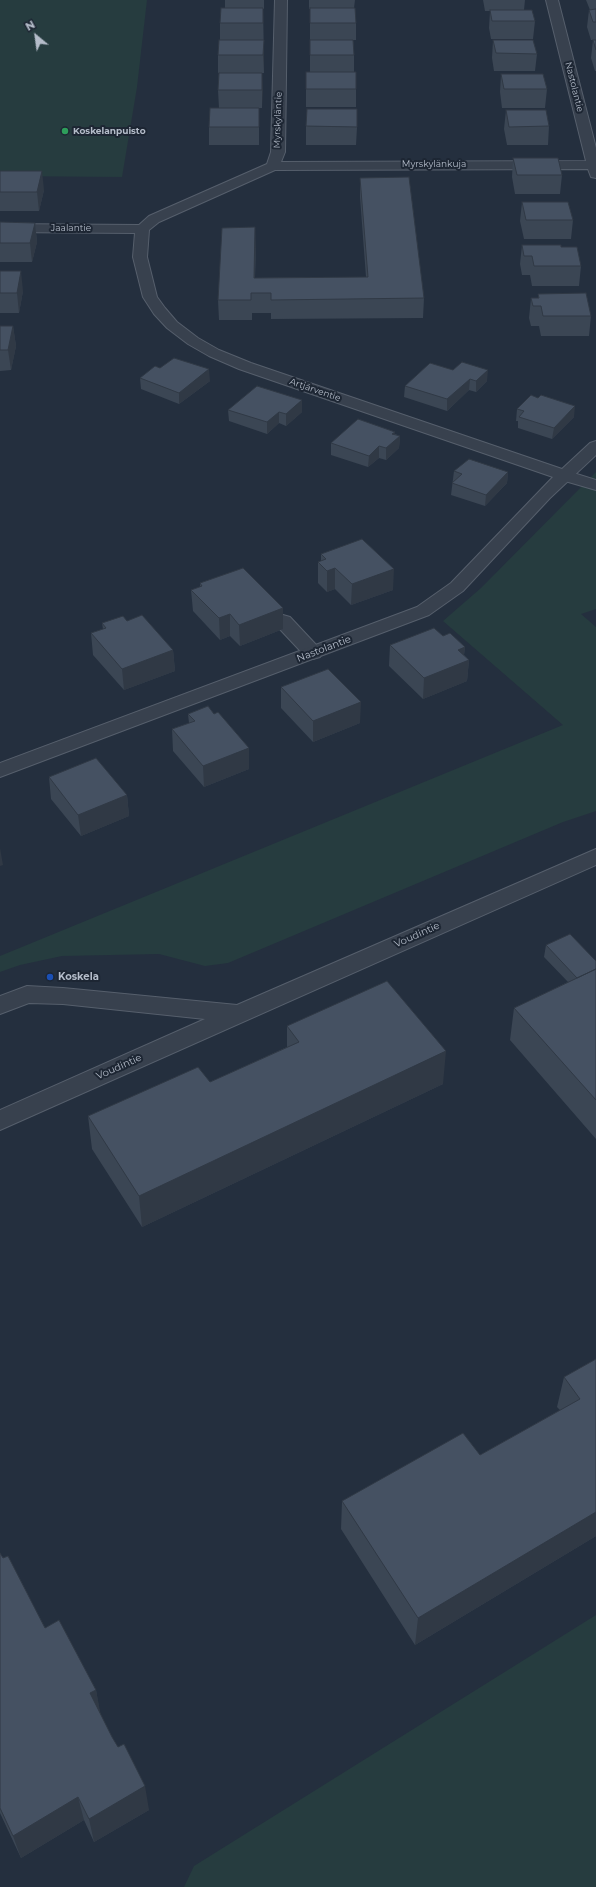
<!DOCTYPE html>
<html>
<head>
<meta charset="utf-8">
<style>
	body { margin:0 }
	#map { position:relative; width:596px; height:1887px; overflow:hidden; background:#242f3e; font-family:Montserrat,sans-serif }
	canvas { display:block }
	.north { position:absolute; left:16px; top:16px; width:40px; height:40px; -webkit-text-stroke:3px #1d2633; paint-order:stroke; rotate:331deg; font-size:11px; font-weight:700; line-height:16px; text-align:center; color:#b4bcc9 }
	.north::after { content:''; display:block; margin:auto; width:14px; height:18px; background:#b4bcc9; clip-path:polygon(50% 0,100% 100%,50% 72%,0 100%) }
</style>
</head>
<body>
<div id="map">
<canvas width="596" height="1887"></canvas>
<div class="north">N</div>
</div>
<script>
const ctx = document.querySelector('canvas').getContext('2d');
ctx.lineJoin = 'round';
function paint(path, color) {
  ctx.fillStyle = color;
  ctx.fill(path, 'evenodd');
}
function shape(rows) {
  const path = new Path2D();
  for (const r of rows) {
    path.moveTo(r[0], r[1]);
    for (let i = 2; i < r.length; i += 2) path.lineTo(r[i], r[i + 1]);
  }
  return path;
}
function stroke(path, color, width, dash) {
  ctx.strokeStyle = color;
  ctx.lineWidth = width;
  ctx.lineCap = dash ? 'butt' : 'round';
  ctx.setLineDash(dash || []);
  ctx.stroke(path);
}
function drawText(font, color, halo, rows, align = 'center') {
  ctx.font = font + ' Montserrat,sans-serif';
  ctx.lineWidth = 4;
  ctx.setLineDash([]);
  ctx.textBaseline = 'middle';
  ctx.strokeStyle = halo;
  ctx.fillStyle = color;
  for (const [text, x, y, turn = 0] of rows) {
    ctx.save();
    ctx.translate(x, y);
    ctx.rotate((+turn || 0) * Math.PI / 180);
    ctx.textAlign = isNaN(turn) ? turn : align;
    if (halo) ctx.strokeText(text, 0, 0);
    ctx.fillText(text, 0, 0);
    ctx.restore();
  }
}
paint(shape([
	[0,0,147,0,137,87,122,177,0,176],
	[596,472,596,609,581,614,596,627,596,811,563,822,228,963,205,966,159,954,62,956,20,965,0,972,0,956,563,725,443,621,481,588],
	[596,1615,596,1887,184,1887,194,1866]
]), '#263c3f');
const lane = shape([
	[564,470,596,480,596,490,558,479,556,475,558,471,564,470],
	[283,615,290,617,320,649,322,653,320,657,313,659,306,657,276,625,274,621,276,617,283,615]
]);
const street = shape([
	[275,0,287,0,285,152,281,162,586,161,546,0,558,0,596,148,596,178,591,177,588,169,275,170,159,222,149,230,147,257,157,297,165,308,177,322,198,338,219,350,251,363,562,469,590,443,596,441,596,455,550,498,463,591,429,615,0,777,0,763,417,607,451,583,553,477,239,369,209,356,188,344,167,328,154,314,143,297,133,257,135,233,0,232,0,224,139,225,149,216,267,164,271,152,275,0],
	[596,849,596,865,0,1130,0,1110,205,1019,63,1004,29,1003,0,1014,0,996,27,986,63,988,237,1005,596,849]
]);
stroke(lane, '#565f6c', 2);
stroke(street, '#565f6c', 2);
paint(lane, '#38414e');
paint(street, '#38414e');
paint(shape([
	[225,0,264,0,264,9,263,9,264,58,264,73,228,73,262,73,262,108,259,108,259,145,209,145,209,127,219,108,218,90,219,73,218,73,218,55,220,40,220,23,225,8],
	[309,0,355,0,354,8,356,23,356,40,353,40,354,55,354,72,356,89,356,107,306,107,306,72,310,72,310,9,309,9],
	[483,0,525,0,524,10,535,21,533,39,491,39,489,28,490,11,485,11],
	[586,0,596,0,596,40,591,40,587,27,589,10,590,10],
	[493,40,537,54,535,71,494,71,492,58],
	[593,40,596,40,596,71,595,71,591,58],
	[501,74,547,89,545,108,502,108,500,92],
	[506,110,549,126,548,145,507,145,504,129],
	[306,126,357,127,356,145,306,145],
	[513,158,562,175,560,194,515,194,512,177],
	[0,171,44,190,39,211,0,211],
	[360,178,424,298,423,318,271,319,271,313,252,313,252,320,219,320,218,300,256,247,255,278,366,277,360,197],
	[522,202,573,220,571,239,524,239,520,221],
	[0,222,35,223,37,242,32,262,0,262],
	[522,245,561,247,581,266,579,286,532,286,530,275,522,275,520,264],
	[0,271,23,291,19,313,0,313],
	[538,294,591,316,589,336,541,336,539,326,531,326,529,318,531,298,538,298],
	[0,326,13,326,16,346,11,370,0,371],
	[430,363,487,381,476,392,469,390,447,411,404,397,405,386],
	[140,378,210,381,179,404,141,389],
	[517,409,574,417,552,439,518,428,518,421,516,421],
	[228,410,302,412,286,426,279,423,267,434,229,421],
	[395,434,400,436,399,448,386,460,379,458,368,467,331,455,331,443],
	[454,471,508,472,507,483,485,506,451,495],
	[321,554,393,590,351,605,335,589,327,592,318,583,318,562,321,561],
	[200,583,283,608,283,629,240,646,230,636,220,640,193,611,191,590,200,587],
	[127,621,173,650,175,671,124,690,93,655,91,633,103,629,102,623],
	[443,636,465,647,464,655,469,660,467,681,423,699,389,666,390,645],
	[281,687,360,723,313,742,281,708],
	[188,714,249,769,204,787,173,751,172,729,189,723],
	[49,777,127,795,129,816,81,836,51,799],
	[546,945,596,961,596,1139,510,1040,514,1008,568,982,544,957],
	[287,1026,443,1084,142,1227,92,1149,88,1116,210,1082,287,1047],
	[596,1359,596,1536,415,1645,341,1529,342,1501,480,1455,560,1410,557,1407,564,1377],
	[0,1553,45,1628,96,1690,100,1714,149,1810,94,1842,84,1820,21,1858,0,1813]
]), '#3b4654');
paint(shape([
	[264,40,264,73,263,55],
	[262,73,263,91,262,108],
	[42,171,44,190,39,211,37,192],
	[35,223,37,242,32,262,30,243],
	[255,227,256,247,254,293,254,278],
	[21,271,23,291,19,313,17,293],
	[13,326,16,346,11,370,8,350],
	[209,369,210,381,179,404,179,393],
	[488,370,487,381,476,392,476,381],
	[470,379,469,390,447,411,447,399],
	[302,400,302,412,286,426,286,414],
	[575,406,574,417,552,439,554,428],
	[279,412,279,423,267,434,267,422],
	[395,432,394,441,400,436,399,448,386,460,386,448,392,434],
	[379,446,379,458,368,467,369,456],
	[508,472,507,483,485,506,486,495],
	[335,568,335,589,327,592,327,571],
	[394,569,393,590,351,605,352,584],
	[283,608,283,629,240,646,239,625],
	[230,614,230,636,220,640,219,618],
	[465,647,463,662,469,660,467,681,423,699,424,678,458,650],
	[173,650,175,671,124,690,122,669],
	[361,702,360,723,313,742,313,721],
	[249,748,249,769,204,787,203,766],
	[127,795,129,816,81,836,78,815],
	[0,848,3,865,0,866],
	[446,1051,443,1084,142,1227,139,1196],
	[596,1512,596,1536,415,1645,418,1618],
	[96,1690,101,1716,90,1693],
	[145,1786,149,1810,94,1842,89,1819],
	[78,1797,84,1820,21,1858,13,1836]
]), '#303945');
const building = shape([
	[221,8,263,8,263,23,220,23,221,8],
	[310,8,355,8,356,23,310,23,310,8],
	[596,9,596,22,593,22,589,10,596,9],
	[490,10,532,10,535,21,492,21,490,10],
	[219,40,264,40,263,55,218,55,219,40],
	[310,40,353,40,354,55,310,55,310,40],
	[493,40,533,40,537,54,496,53,493,40],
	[593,40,596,40,596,50,593,40],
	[306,72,356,72,356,89,306,89,306,72],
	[219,73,262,73,262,90,218,90,219,73],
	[501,74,543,74,547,89,504,89,501,74],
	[210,108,259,108,259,127,209,127,210,108],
	[307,109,357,109,357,127,306,126,307,109],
	[506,110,546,110,549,126,509,127,506,110],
	[513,158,558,158,562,175,517,175,513,158],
	[0,171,42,171,37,192,0,192,0,171],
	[409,177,424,298,271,300,271,293,251,293,251,300,218,300,222,228,255,227,254,278,368,277,360,178,409,177],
	[522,202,568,202,573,220,526,220,522,202],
	[0,222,35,223,30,243,0,243,0,222],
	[522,245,561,245,561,247,577,247,581,266,534,266,532,256,524,256,522,245],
	[0,271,21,271,17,293,0,293,0,271],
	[586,293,591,316,543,316,541,306,533,306,531,298,539,298,538,294,586,293],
	[0,326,13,326,8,350,0,350,0,326],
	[174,358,209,369,179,393,140,378,155,366,160,368,174,358],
	[462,362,488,370,476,381,470,379,447,399,405,386,430,363,453,370,462,362],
	[257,386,302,400,286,414,279,412,267,422,228,410,257,386],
	[531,395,538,398,541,395,575,406,554,428,519,417,524,411,517,409,531,395],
	[358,419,395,432,392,434,400,436,386,448,379,446,369,456,331,443,358,419],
	[469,459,508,472,486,495,452,483,462,474,454,471,469,459],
	[362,539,394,569,352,584,335,568,327,571,318,562,326,559,321,554,362,539],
	[243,568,283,608,239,625,230,614,219,618,191,590,202,586,200,583,243,568],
	[142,615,173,650,122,669,91,633,106,628,102,623,123,616,127,621,142,615],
	[434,628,443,636,450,633,465,647,458,650,469,660,424,678,390,645,434,628],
	[328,669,361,702,313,721,281,687,328,669],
	[208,706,214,714,218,712,249,748,203,766,172,729,195,721,188,714,208,706],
	[96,758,127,795,78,815,49,777,96,758],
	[570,934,596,961,596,969,577,978,546,945,570,934],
	[596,969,596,1100,514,1008,596,969],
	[387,981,446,1051,139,1196,88,1116,198,1067,210,1082,299,1042,287,1026,387,981],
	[596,1359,596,1512,418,1618,342,1501,463,1433,480,1455,580,1399,564,1377,596,1359],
	[0,1553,3,1558,8,1556,45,1628,59,1620,96,1690,90,1693,112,1737,118,1747,124,1744,145,1786,89,1819,78,1797,13,1836,0,1808,0,1553]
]);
paint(building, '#455162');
stroke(building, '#303945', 1);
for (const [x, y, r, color] of [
	[65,131,4,"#2e9e5b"],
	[50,977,4,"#1a4fb4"]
]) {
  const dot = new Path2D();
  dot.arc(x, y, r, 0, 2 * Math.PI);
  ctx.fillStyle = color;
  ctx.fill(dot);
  stroke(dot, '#1d2633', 1.5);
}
drawText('9px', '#b4bcc9', '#1d2633', [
	["Nastolantie",574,87,76],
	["Myrskyläntie",278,120,-88],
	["Myrskylänkuja",434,164],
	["Jaalantie",71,228],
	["Artjärventie",315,390,19]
]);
drawText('bold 9px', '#b4bcc9', '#1d2633', [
	["Koskelanpuisto",73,131]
], 'left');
drawText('10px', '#b4bcc9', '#1d2633', [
	["Nastolantie",324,649,-21],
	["Voudintie",417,935,-24],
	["Voudintie",119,1067,-24]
]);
drawText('bold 10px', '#b4bcc9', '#1d2633', [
	["Koskela",58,977]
], 'left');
</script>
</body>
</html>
